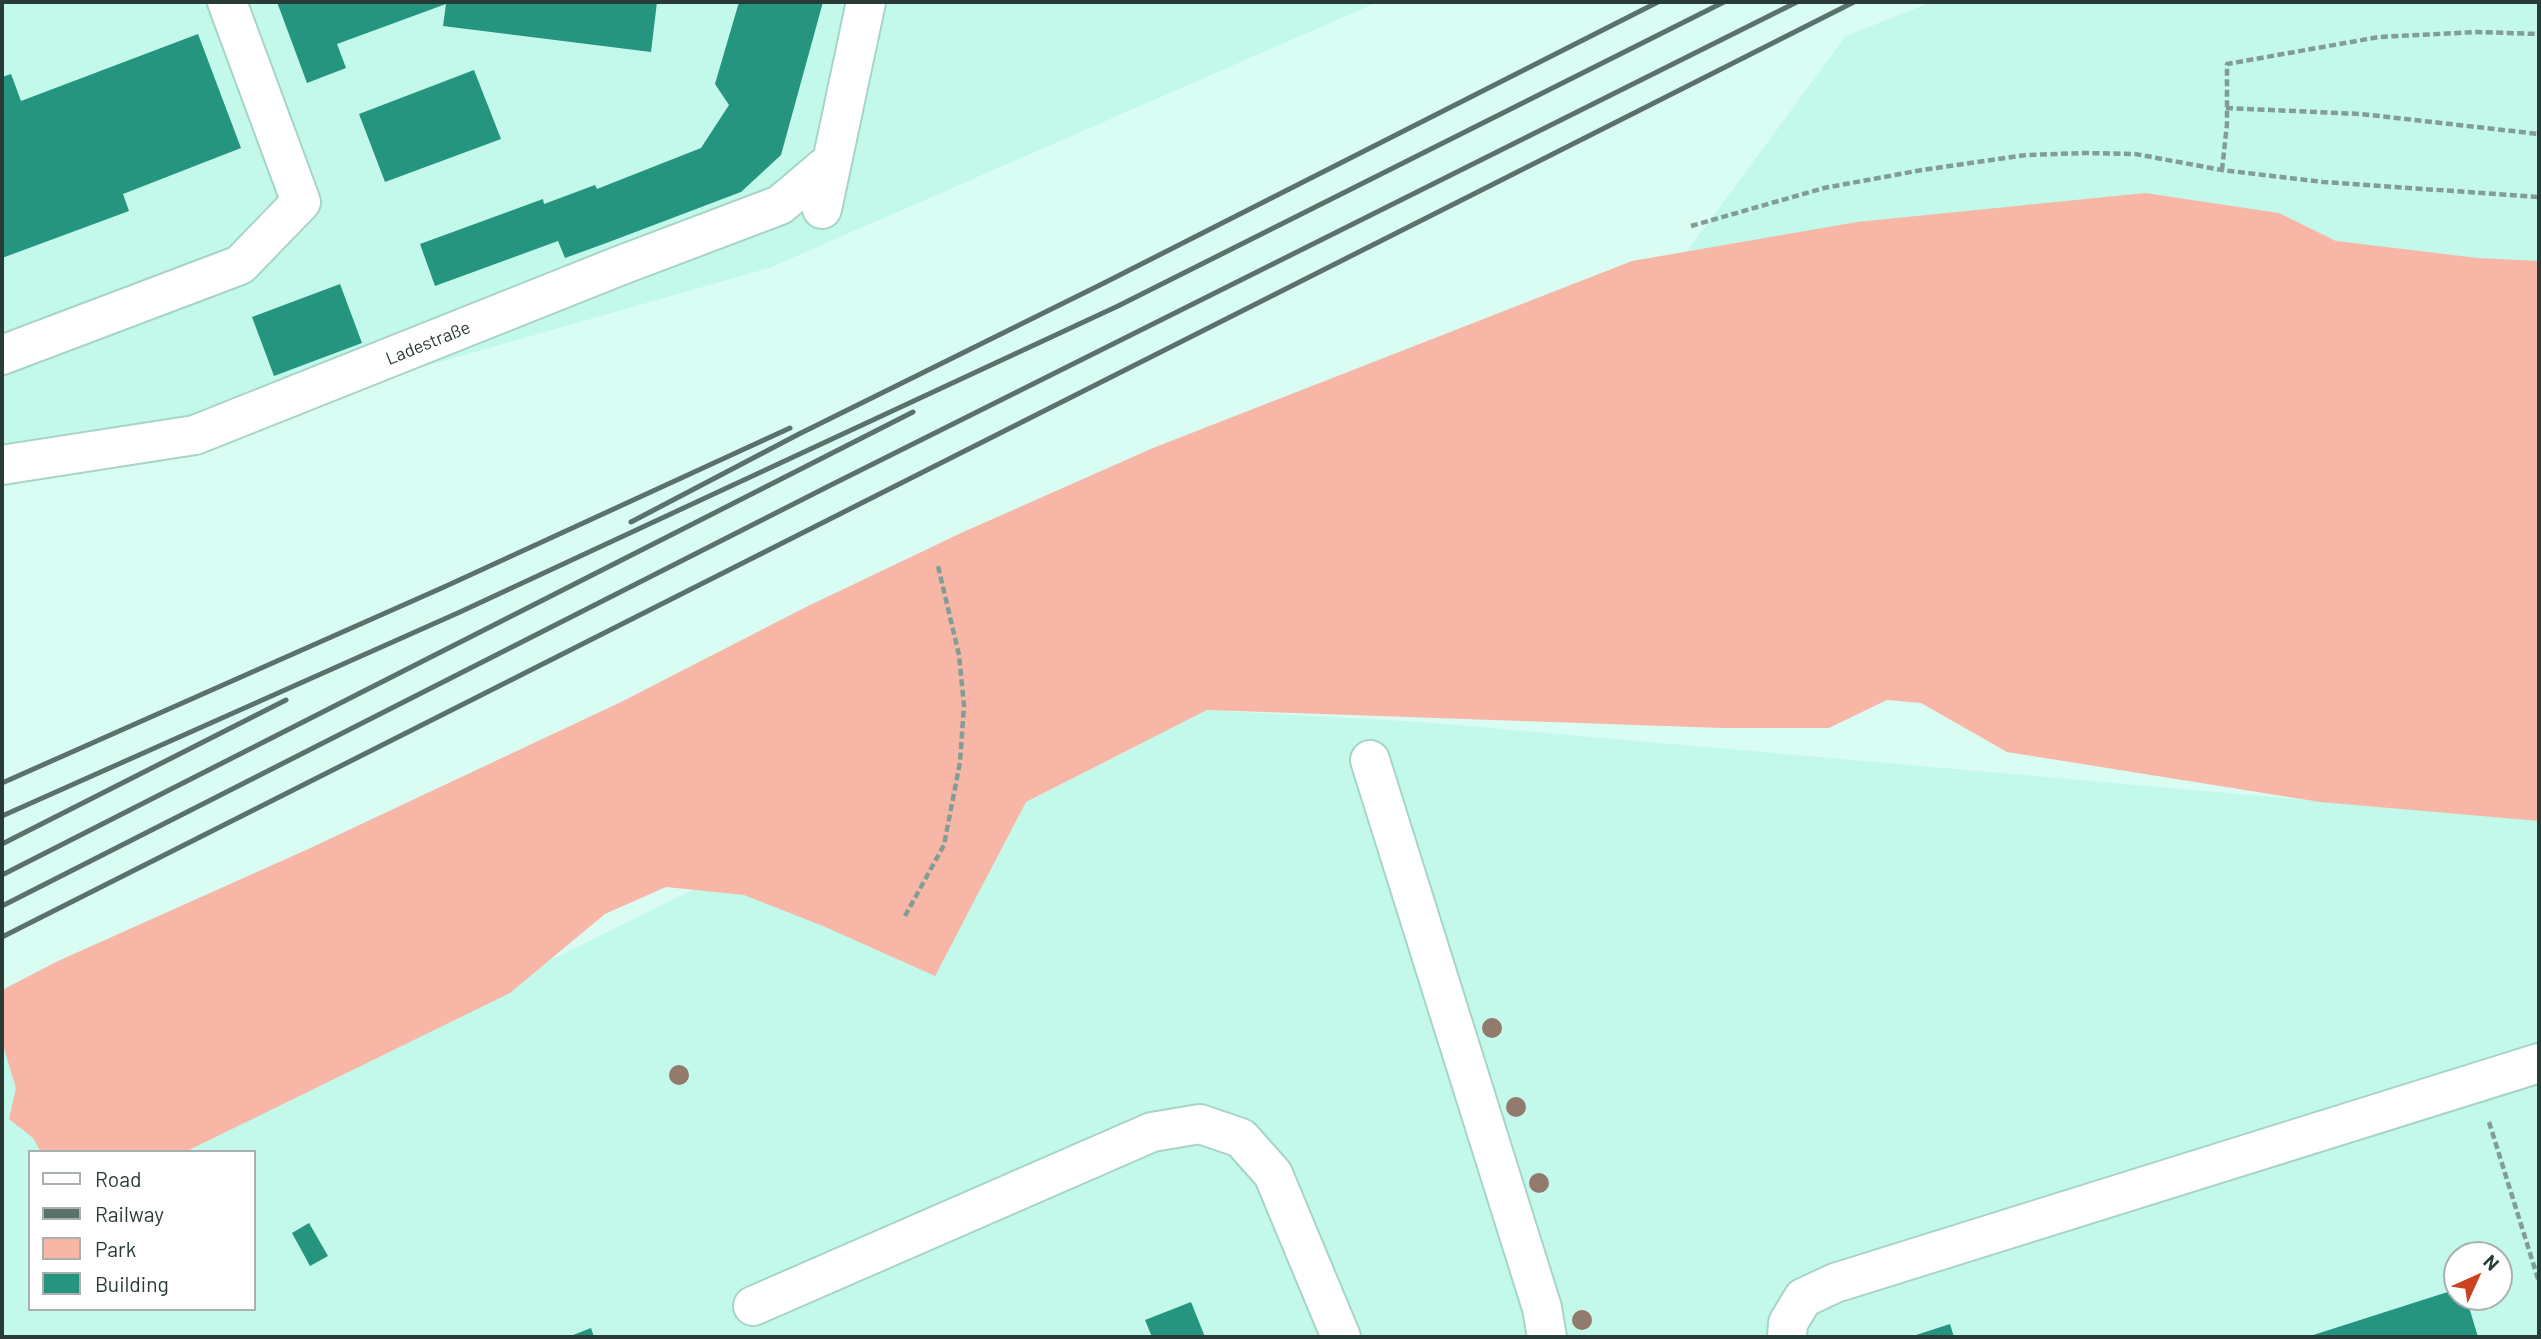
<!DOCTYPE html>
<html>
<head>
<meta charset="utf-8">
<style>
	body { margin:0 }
	#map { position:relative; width:2541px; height:1339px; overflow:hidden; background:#d9fdf3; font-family:Barlow,sans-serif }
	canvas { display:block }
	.frame { position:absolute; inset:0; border:4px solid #293b36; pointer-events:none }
	.legend { position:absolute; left:28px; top:1150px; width:228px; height:161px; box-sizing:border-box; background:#fff; border:2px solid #a9b1af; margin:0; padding:9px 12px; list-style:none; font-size:21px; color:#293b36 }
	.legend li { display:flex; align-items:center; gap:14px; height:35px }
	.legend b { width:35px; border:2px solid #a9b1af }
	.north { position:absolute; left:2443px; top:1241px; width:70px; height:70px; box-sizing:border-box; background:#fff; border:2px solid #a9b1af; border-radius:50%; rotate:45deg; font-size:19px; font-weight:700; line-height:28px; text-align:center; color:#293b36 }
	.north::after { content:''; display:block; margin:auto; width:24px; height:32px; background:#cc421e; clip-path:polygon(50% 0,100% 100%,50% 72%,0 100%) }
</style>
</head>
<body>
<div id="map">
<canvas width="2541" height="1339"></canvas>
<div class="frame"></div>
<ul class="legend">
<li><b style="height:9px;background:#fff"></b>Road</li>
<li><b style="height:9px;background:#5b726c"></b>Railway</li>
<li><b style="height:19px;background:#f8b7a6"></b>Park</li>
<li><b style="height:19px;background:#25957f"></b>Building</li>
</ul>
<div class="north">N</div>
</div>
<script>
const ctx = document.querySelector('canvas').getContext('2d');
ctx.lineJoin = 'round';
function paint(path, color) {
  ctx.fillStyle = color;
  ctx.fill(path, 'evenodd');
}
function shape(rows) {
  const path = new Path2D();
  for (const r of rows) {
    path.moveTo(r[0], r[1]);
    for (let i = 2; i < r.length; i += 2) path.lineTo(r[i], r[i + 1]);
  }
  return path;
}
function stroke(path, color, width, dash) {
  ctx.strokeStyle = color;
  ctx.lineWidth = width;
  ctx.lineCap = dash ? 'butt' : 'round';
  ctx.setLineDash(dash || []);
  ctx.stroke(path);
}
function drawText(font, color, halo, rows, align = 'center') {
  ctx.font = font + ' Barlow,sans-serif';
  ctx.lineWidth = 6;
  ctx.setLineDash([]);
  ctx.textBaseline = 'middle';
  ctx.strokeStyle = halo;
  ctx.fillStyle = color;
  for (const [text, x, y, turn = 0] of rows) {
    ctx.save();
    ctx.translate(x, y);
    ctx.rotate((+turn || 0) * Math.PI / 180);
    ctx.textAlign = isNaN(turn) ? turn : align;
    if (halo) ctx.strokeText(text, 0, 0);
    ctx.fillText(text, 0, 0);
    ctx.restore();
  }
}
paint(shape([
	[2,2,1378,2,769,268,2,487],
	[1932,2,2539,2,2539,1337,2,1337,2,990,175,1146,888,793,1026,802,1207,710,1422,722,2522,819,1631,327,1846,36],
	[30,1152,254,1152,254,1309,30,1309],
	[2457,1255,2499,1255,2499,1297,2457,1297]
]), '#c2f9ea');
paint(shape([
	[2145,193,2279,213,2336,241,2478,258,2539,261,2539,821,2320,802,2007,752,1921,703,1887,700,1829,728,1722,728,1207,710,1026,802,935,976,823,926,744,895,666,887,605,914,510,993,185,1152,41,1152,33,1138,9,1119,16,1088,2,1042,2,990,58,961,306,850,621,702,806,607,961,533,1153,448,1632,261,1857,222]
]), '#f8b7a6');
paint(shape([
	[277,2,657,2,651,52,443,26,446,4,337,44,346,68,307,83],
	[739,2,823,2,781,155,741,192,609,242,565,258,558,241,435,286,420,244,543,199,544,204,595,185,597,189,701,148,729,105,715,84],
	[198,34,241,148,123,194,129,211,2,258,2,77,11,74,21,101],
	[474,70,501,139,385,182,359,114],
	[340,284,362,343,274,376,252,317],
	[309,1223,328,1256,310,1266,292,1233],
	[2457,1289,2457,1297,2466,1297,2478,1337,2307,1337],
	[1191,1302,1205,1337,1152,1337,1145,1320],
	[1950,1324,1954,1337,1917,1337,1916,1335],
	[591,1328,594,1337,568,1337]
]), '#25957f');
const minor = shape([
	[822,209,866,2],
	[2,355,240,265,301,202,227,2],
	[2,465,195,435,619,266,780,205,832,161],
	[1370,760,1542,1308,1547,1337],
	[753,1306,1152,1132,1200,1124,1241,1138,1273,1174,1341,1337],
	[1787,1337,1788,1323,1803,1298,1835,1283,2539,1063]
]);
stroke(minor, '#a7d4c7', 42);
stroke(shape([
	[2226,108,2361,114,2539,134],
	[2222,170,2227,124,2227,64,2379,37,2477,32,2539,34],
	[1691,226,1824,188,1922,170,2026,155,2084,153,2135,154,2222,170,2323,182,2539,197],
	[905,916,944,845,960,762,964,706,959,655,938,566],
	[2489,1122,2539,1282]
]), '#829d95', 4.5, [7, 3.5]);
stroke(minor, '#fff', 38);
stroke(shape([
	[631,522,799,434,1104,283,1658,2],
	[2,783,444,587,790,428],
	[2,816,460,612,1118,306,1724,2],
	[2,844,286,700],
	[2,875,913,412],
	[2,906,827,487,1797,2],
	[2,937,1854,2]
]), '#5b726c', 5);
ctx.fillStyle = '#927a6d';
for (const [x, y] of [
	[1492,1028],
	[679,1075],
	[1516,1107],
	[1539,1183],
	[1582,1320]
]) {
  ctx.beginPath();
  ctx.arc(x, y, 10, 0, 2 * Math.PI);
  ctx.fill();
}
drawText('18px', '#293b36', '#fff', [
	["Ladestraße",428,343,-22]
]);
</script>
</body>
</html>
